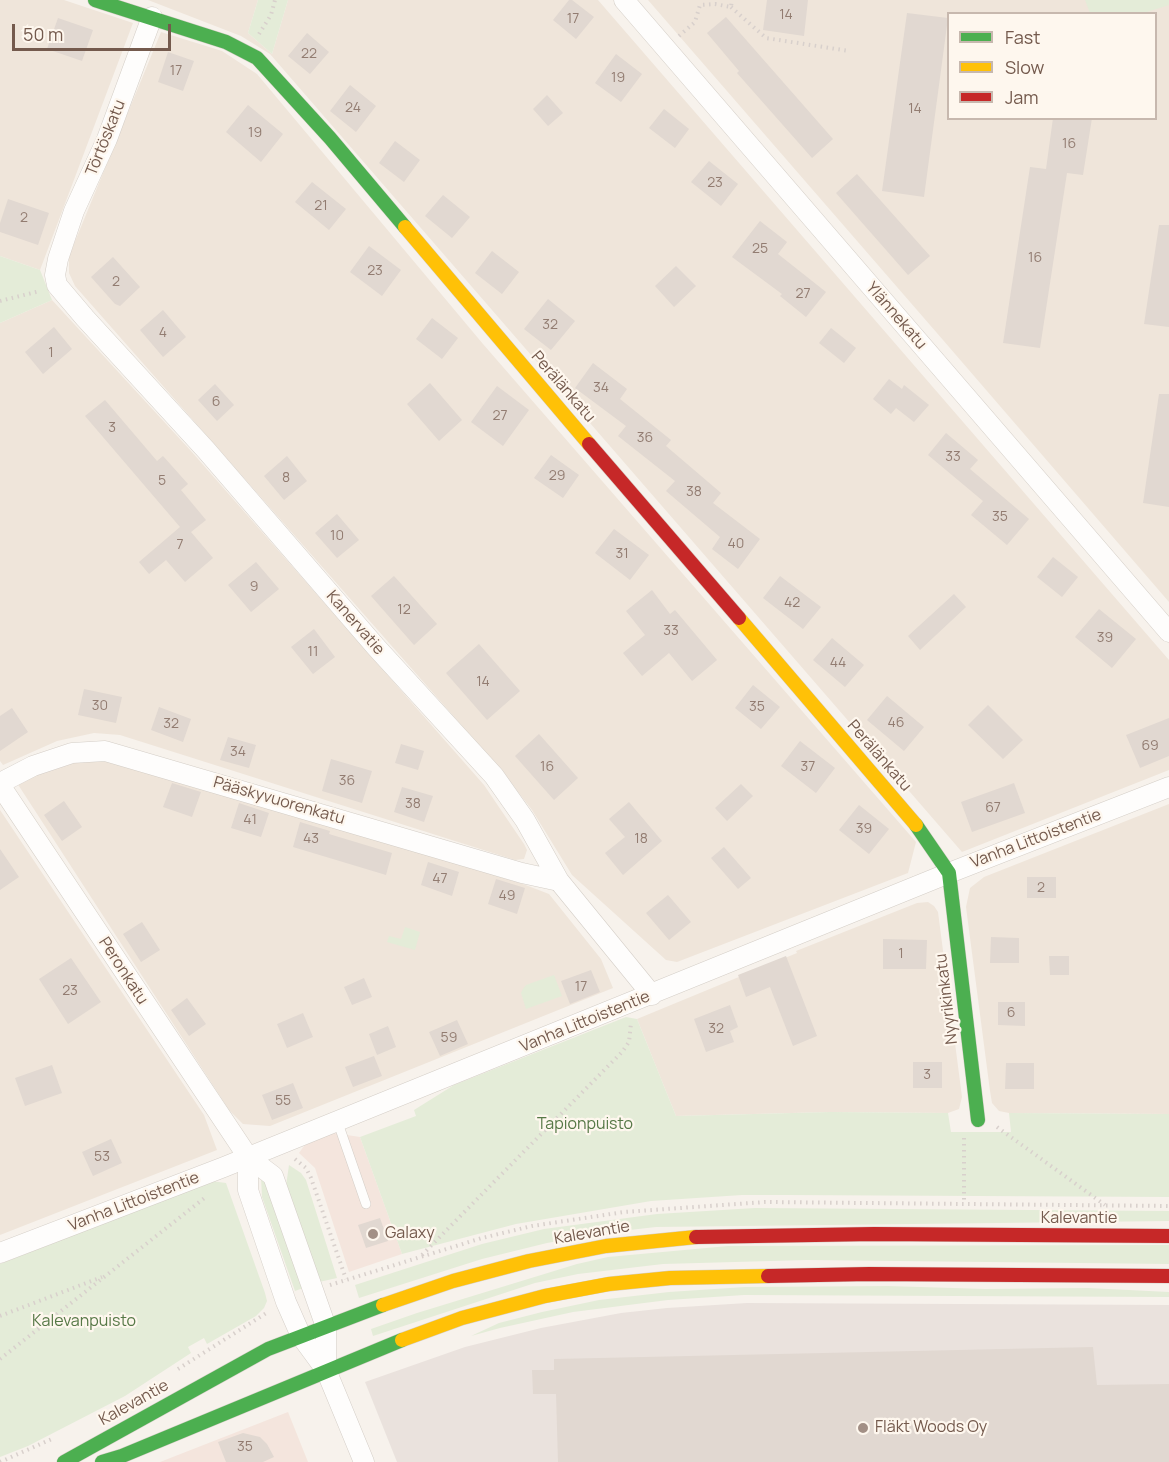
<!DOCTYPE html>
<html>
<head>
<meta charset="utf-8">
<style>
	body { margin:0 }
	#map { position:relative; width:1169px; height:1462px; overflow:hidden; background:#f7f2ec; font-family:Manrope,sans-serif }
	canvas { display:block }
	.legend { position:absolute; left:947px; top:12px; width:210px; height:108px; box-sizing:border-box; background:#fef7ee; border:2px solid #c7b8ae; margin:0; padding:8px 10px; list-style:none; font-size:18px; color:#745a4d }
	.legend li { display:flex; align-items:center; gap:12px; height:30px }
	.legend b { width:30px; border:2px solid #c7b8ae }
	.scale { position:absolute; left:12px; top:24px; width:159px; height:27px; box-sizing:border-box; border:3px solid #745a4d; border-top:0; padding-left:8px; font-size:18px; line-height:21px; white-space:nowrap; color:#745a4d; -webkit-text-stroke:4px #fef7ee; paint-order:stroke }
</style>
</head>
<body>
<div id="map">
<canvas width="1169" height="1462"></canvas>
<ul class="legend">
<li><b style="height:8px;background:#4caf50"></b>Fast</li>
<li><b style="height:8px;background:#ffc107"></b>Slow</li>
<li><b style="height:8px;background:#c62828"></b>Jam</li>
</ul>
<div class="scale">50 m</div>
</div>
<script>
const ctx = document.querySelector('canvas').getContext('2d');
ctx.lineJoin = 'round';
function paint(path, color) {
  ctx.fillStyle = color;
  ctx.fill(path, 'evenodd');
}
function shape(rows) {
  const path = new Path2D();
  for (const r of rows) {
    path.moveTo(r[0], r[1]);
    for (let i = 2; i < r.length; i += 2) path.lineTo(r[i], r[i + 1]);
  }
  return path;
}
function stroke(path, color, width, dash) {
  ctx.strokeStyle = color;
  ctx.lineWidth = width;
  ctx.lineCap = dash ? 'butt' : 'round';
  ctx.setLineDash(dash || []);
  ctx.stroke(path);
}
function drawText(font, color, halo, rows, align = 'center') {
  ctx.font = font + ' Manrope,sans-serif';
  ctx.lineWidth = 4.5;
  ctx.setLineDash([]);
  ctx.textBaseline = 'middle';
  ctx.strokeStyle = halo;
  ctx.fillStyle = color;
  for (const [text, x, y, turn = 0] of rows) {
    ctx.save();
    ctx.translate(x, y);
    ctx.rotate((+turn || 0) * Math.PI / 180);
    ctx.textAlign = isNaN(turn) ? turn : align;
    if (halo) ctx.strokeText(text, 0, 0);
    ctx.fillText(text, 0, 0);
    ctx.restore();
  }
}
paint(shape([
	[0,0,64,0,133,23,40,270,0,256],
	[148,0,258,0,248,33,272,54,288,0,598,0,1169,660,1169,770,962,852,270,54,241,36],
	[648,0,1169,0,1169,602,943,340],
	[948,14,1156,14,1156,118,948,118],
	[161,32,222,51,257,74,483,344,916,842,908,873,677,962,666,960,572,875,532,810,500,769,75,286,69,273,69,256],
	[52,300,191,451,484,785,524,844,527,850,524,859,515,860,120,735,94,733,57,741,3,765,0,761,0,323],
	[67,761,105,761,175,776,523,884,549,894,601,959,613,988,270,1126,243,1124,229,1110,17,783],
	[1169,804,1169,1114,1009,1113,999,1111,992,1103,990,1091,966,907,970,888,984,877],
	[0,810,204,1115,217,1150,0,1235],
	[928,902,934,906,938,912,962,1097,959,1109,948,1113,831,1112,676,1116,637,1019,797,953,796,951,917,903]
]), '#efe5da');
paint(shape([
	[334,1133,360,1137,402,1254,349,1272,315,1168,299,1153,304,1146,311,1141],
	[288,1412,308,1462,160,1462]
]), '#f4e5dd');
paint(shape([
	[747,1303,1169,1305,1169,1462,397,1462,365,1382,465,1347,541,1328,621,1313,667,1308]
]), '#eae2dd');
paint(shape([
	[258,0,288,0,272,54,248,33],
	[1085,0,1169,0,1169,5,1144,13,1090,13],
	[0,256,40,270,52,300,0,323],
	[405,927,420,932,415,950,387,942,389,936,401,939],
	[554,975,562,996,526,1009,521,993,523,989,526,985],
	[626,1017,637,1019,676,1116,831,1112,948,1113,951,1132,1011,1132,1009,1113,1169,1114,1169,1197,785,1195,742,1195,651,1201,516,1224,402,1254,360,1137,416,1116,414,1110,454,1085],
	[289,1165,301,1173,306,1180,337,1278,319,1282,286,1186],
	[261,1177,264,1177,303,1288,295,1291,262,1197],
	[211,1181,226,1183,265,1293,267,1301,264,1308,256,1316,207,1344,204,1338,188,1347,191,1353,125,1396,28,1446,0,1457,0,1264],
	[755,1208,1169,1211,1169,1221,656,1227,603,1233,547,1243,482,1259,359,1298,355,1285,482,1244,544,1229,657,1214],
	[1169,1245,1169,1264,807,1260,663,1264,578,1274,535,1283,373,1336,371,1329,417,1313,577,1264,608,1257,728,1246],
	[888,1286,985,1289,1088,1288,1169,1292,1169,1297,744,1295,668,1300,573,1312,500,1328,471,1336,499,1323,542,1312,599,1300,669,1292,745,1287]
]), '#e4ecd8');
paint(shape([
	[569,0,572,0,594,17,576,39,553,20],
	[767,0,808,0,804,36,763,30],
	[907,13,948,18,924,197,882,191],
	[726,17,833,139,812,158,737,73,739,71,707,33],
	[58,18,93,30,82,61,47,49],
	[307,33,329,52,310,74,288,56],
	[168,52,194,61,183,91,158,82],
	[616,54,642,74,621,102,595,83],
	[350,85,376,106,356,132,330,111],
	[547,95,563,113,548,126,533,109],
	[248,105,283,134,261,162,226,132],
	[664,109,689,129,675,148,649,128],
	[1053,118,1092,118,1083,175,1067,173,1040,348,1003,343,1030,167,1046,169],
	[395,141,420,160,404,182,379,163],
	[709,161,738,184,721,206,691,182],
	[857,174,930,256,908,275,836,193],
	[312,182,346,209,329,230,295,202],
	[443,195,470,217,452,238,425,216],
	[8,199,49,213,38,245,0,232,0,223],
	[760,221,787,242,778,254,826,292,806,317,780,296,782,294,732,257],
	[1159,225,1169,225,1169,327,1144,324],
	[369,246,401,270,382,296,350,272],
	[492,251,519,272,502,294,475,273],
	[113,257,140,287,120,306,115,304,91,277],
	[676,266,696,286,674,307,655,286],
	[548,299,575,321,551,350,524,329],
	[163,310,186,337,163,357,140,330],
	[432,318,458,338,442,359,416,339],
	[54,327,72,349,43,374,25,352],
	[831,328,856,348,844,363,819,343],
	[593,363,627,389,620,399,671,440,666,446,721,493,713,503,760,539,738,569,712,549,720,537,666,491,675,481,618,436,626,426,575,388],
	[889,379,902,389,904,385,929,405,914,422,896,408,891,414,873,399],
	[430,383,462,420,439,441,407,404],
	[215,384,234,405,217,421,198,400],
	[497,386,529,410,503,446,471,422],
	[1159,394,1169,394,1169,507,1143,503],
	[105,400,157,461,163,456,188,484,181,490,206,520,191,532,213,558,185,582,166,560,149,574,139,562,180,527,85,416],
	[946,433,978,460,970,469,1029,519,1007,545,971,515,983,501,928,455],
	[551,455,579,475,563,498,534,478],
	[287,456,307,481,284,500,264,476],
	[337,514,359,540,337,558,315,533],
	[614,529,649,555,630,580,595,553],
	[1053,557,1078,577,1062,597,1037,577],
	[256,562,279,589,251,612,228,585],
	[394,576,437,624,414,645,371,596],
	[780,576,821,607,803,629,763,598],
	[652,590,670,614,675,610,717,660,692,681,669,653,642,676,623,653,645,635,626,611],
	[954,594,966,607,920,650,908,636],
	[1099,609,1136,639,1112,668,1075,637],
	[314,629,335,657,313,674,291,647],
	[832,638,864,665,845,687,813,660],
	[479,644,520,691,487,720,446,673],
	[753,685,780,707,761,729,735,708],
	[84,689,122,697,116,723,78,715],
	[887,696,924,727,904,751,867,720],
	[988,705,1023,740,1003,759,968,725],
	[159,707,191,719,183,742,151,730],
	[12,708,28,732,0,751,0,716],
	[1169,718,1169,756,1140,768,1126,735],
	[539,734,578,778,554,800,515,756],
	[228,737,256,745,249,768,220,760],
	[800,741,835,768,816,793,781,766],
	[401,744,424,751,418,770,395,763],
	[331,759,372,771,362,803,322,791],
	[172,783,201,792,192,817,163,807],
	[1014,783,1025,813,972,832,961,802],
	[741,784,753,796,727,821,715,808],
	[402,787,433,796,424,822,394,812],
	[64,801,82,827,62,841,44,815],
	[629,802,662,841,623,875,605,853,625,837,609,819],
	[239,803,269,813,261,837,231,828],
	[859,805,889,829,869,854,839,830],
	[300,822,330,831,329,834,392,853,386,875,293,847],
	[724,847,751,878,738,889,711,858],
	[0,849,19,877,0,890],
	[428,862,459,872,452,896,421,885],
	[1027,877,1056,877,1056,898,1027,898],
	[496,879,525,888,517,914,488,904],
	[668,895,691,922,669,940,646,913],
	[142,922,160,950,141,962,123,934],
	[991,937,1019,938,1019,963,990,963],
	[883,939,927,940,926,969,883,969],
	[786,956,817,1036,793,1046,770,987,746,997,738,975],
	[1049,956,1069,956,1069,975,1050,975],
	[71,958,101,1002,68,1024,39,979],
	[591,970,600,992,570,1004,561,981],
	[364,978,372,997,352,1005,344,987],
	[187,998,206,1024,189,1036,171,1010],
	[998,1002,1025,1002,1025,1026,998,1025],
	[730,1005,738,1027,730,1031,734,1042,706,1052,694,1019],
	[303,1013,313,1037,287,1048,277,1024],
	[457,1020,468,1044,440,1056,429,1032],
	[388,1026,396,1047,377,1055,369,1034],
	[374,1056,382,1076,353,1087,345,1067],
	[913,1062,942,1062,942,1088,913,1088],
	[1006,1063,1034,1063,1034,1089,1005,1089],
	[52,1065,62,1093,25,1106,15,1078],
	[293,1083,303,1108,272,1120,262,1095],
	[111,1139,122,1163,93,1176,82,1152],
	[380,1218,388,1241,366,1248,358,1225],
	[1093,1347,1097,1385,1169,1384,1169,1462,558,1462,556,1394,533,1394,532,1370,554,1370,554,1359],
	[243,1433,260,1437,267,1444,274,1457,263,1462,226,1462,218,1442]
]), '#e1d8d1');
const lane = shape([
	[337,1120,366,1204]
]);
const street = shape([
	[624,0,1169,632],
	[152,17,107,139,74,211,58,259,55,275,57,285,85,318,206,450,376,647,494,776,525,820,559,881,652,995],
	[0,783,33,766,72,753,105,751,522,873,559,881],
	[0,785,248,1157,273,1176,326,1327,326,1370],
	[248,1157,248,1190,286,1302,301,1336,326,1370,364,1462],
	[0,1253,224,1167,949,873,1169,787]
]);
const fast = shape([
	[95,0,226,42,257,58,330,138,405,227],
	[916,825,949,873,978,1120],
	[64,1462,268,1349,383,1305],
	[102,1462,122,1456,402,1340]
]);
const slow = shape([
	[405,227,589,444],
	[739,618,916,825],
	[383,1305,453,1281,529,1261,606,1246,696,1237],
	[402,1340,462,1318,545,1296,609,1284,670,1278,768,1276]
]);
const jam = shape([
	[589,444,739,618],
	[696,1237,874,1234,1169,1236],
	[768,1276,869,1274,1169,1276]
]);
stroke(lane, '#d4cec7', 10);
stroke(street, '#d4cec7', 21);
stroke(fast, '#d6cfc8', 15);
stroke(slow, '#d6cfc8', 15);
stroke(jam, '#d6cfc8', 15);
stroke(shape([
	[731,7,766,38,849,51],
	[259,34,271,15,275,0],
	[679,36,695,22,700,5,715,4,731,7,732,0],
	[0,301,40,291],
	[997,1127,1105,1205],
	[964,1138,964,1203],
	[295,1159,306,1168,311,1178,346,1279],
	[422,1255,622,1052,629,1042,631,1023],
	[330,1285,482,1238,532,1226,624,1212,765,1202,1169,1206],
	[0,1316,102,1277],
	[0,1359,207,1196],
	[178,1369,268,1312],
	[0,1462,54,1438]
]), '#d8d0cc', 4, [1.5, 4.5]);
stroke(lane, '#fefdfc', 9);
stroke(street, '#fefdfc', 20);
stroke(fast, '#4caf50', 14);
stroke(slow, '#ffc107', 14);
stroke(jam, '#c62828', 14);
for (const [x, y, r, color] of [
	[373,1234,6,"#a28f85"],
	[863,1428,6,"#a28f85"]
]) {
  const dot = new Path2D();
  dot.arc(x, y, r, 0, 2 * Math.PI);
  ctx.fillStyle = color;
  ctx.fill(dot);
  stroke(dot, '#fef7ee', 2);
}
drawText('14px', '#927c71', null, [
	["14",786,15],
	["17",573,19],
	["22",309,54],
	["17",176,71],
	["19",618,78],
	["24",353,108],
	["14",915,109],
	["19",255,133],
	["16",1069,144],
	["23",715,183],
	["21",321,206],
	["2",24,218],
	["25",760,249],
	["16",1035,258],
	["23",375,271],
	["2",116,282],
	["27",803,294],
	["32",550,325],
	["4",163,333],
	["1",51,353],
	["34",601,388],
	["6",216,402],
	["27",500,416],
	["3",112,428],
	["36",645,438],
	["33",953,457],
	["29",557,476],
	["8",286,478],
	["5",162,481],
	["38",694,492],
	["35",1000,517],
	["10",337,536],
	["40",736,544],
	["7",180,545],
	["31",622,554],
	["9",254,587],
	["42",792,603],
	["12",404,610],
	["33",671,631],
	["39",1105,638],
	["11",313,652],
	["44",838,663],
	["14",483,682],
	["30",100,706],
	["35",757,707],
	["46",896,723],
	["32",171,724],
	["69",1150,746],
	["34",238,752],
	["16",547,767],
	["37",808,767],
	["36",347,781],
	["38",413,804],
	["67",993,808],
	["41",250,820],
	["39",864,829],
	["43",311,839],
	["18",641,839],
	["47",440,879],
	["2",1041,888],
	["49",507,896],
	["1",901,954],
	["17",581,987],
	["23",70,991],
	["6",1011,1013],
	["32",716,1029],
	["59",449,1038],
	["3",927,1075],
	["55",283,1101],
	["53",102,1157],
	["35",245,1447]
]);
drawText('16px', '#745a4d', '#fef7ee', [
	["Törtöskatu",106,138,-68],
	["Ylännekatu",896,316,49],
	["Perälänkatu",563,387,49],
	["Kanervatie",355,623,49],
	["Perälänkatu",879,756,49],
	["Pääskyvuorenkatu",279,801,16],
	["Vanha Littoistentie",1036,839,-21],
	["Peronkatu",123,971,57],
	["Nyyrikinkatu",947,999,-97],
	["Vanha Littoistentie",585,1022,-22],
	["Vanha Littoistentie",134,1202,-21],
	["Kalevantie",1079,1219],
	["Kalevantie",592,1233,-10],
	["Kalevantie",134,1403,-29]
]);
drawText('16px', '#567846', '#fef7ee', [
	["Tapionpuisto",585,1125],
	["Kalevanpuisto",84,1322]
]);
drawText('16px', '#745a4d', '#fef7ee', [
	["Galaxy",385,1234],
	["Fläkt Woods Oy",875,1428]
], 'left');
</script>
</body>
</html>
